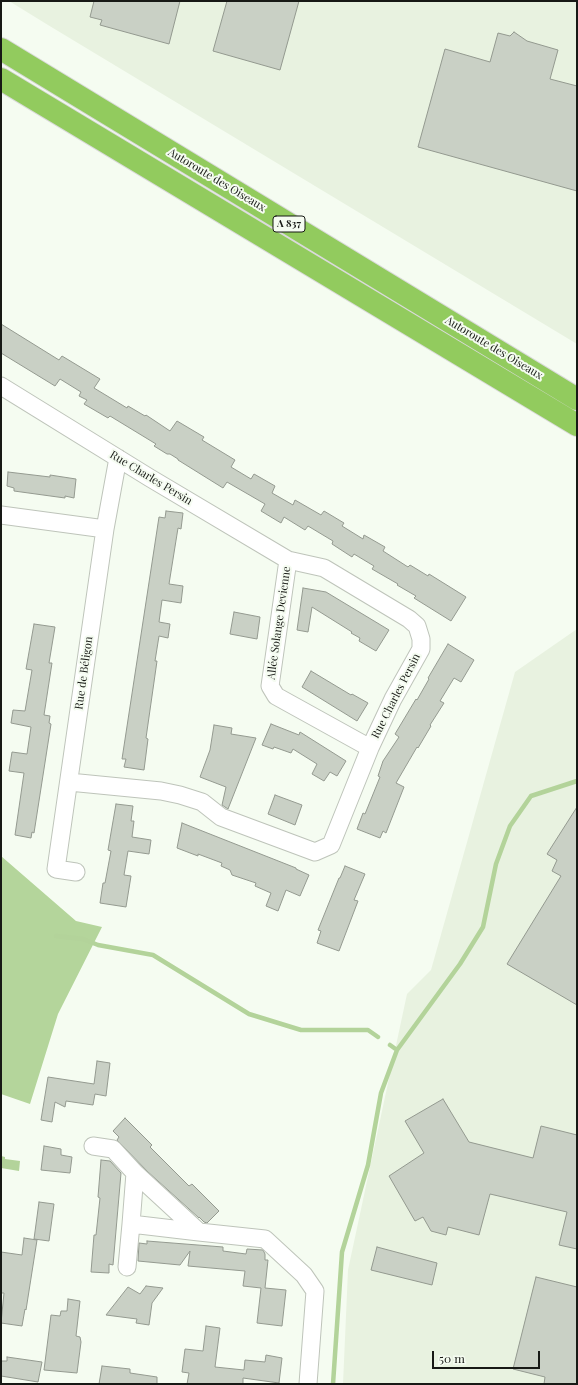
<!DOCTYPE html>
<html>
<head>
<meta charset="utf-8">
<style>
	body { margin:0 }
	#map { position:relative; width:578px; height:1385px; overflow:hidden; background:#f5fcf1; font-family:"Playfair Display",serif }
	canvas { display:block }
	.frame { position:absolute; inset:0; border:2px solid #171915; pointer-events:none }
	.scale { position:absolute; left:432px; top:1351px; width:108px; height:18px; box-sizing:border-box; border:2px solid #171915; border-top:0; padding-left:5px; font-size:12px; line-height:14px; white-space:nowrap; color:#171915; -webkit-text-stroke:3px #f5fcf1; paint-order:stroke }
</style>
</head>
<body>
<div id="map">
<canvas width="578" height="1385"></canvas>
<div class="frame"></div>
<div class="scale">50 m</div>
</div>
<script>
const ctx = document.querySelector('canvas').getContext('2d');
ctx.lineJoin = 'round';
function paint(path, color) {
  ctx.fillStyle = color;
  ctx.fill(path, 'evenodd');
}
function shape(rows) {
  const path = new Path2D();
  for (const r of rows) {
    path.moveTo(r[0], r[1]);
    for (let i = 2; i < r.length; i += 2) path.lineTo(r[i], r[i + 1]);
  }
  return path;
}
function stroke(path, color, width, dash) {
  ctx.strokeStyle = color;
  ctx.lineWidth = width;
  ctx.lineCap = dash ? 'butt' : 'round';
  ctx.setLineDash(dash || []);
  ctx.stroke(path);
}
function drawText(font, color, halo, rows, align = 'center') {
  ctx.font = font + ' "Playfair Display",serif';
  ctx.lineWidth = 4;
  ctx.setLineDash([]);
  ctx.textBaseline = 'middle';
  ctx.strokeStyle = halo;
  ctx.fillStyle = color;
  for (const [text, x, y, turn = 0] of rows) {
    ctx.save();
    ctx.translate(x, y);
    ctx.rotate((+turn || 0) * Math.PI / 180);
    ctx.textAlign = isNaN(turn) ? turn : align;
    if (halo) ctx.strokeText(text, 0, 0);
    ctx.fillText(text, 0, 0);
    ctx.restore();
  }
}
paint(shape([
	[9,1,577,1,577,344,48,25],
	[577,629,577,1384,343,1384,348,1270,407,994,431,970,515,672]
]), '#e8f2e0');
paint(shape([
	[1,856,76,921,102,927,58,1014,30,1104,1,1094]
]), '#b4d59b');
paint(shape([
	[1,1156,5,1157,5,1159,20,1161,19,1171,1,1168]
]), '#b3d39a');
stroke(shape([
	[56,936,83,939,98,945,153,955,249,1014,301,1030,368,1030,378,1037],
	[397,1050,460,964,483,927,496,864,510,826,531,796,577,781],
	[333,1384,342,1252,368,1165,381,1093,397,1050,390,1045]
]), '#b3d39a', 4.5);
const building = shape([
	[94,1,180,1,169,44,100,25,102,20,90,17,94,1],
	[227,1,299,1,280,70,213,51,227,1],
	[514,32,527,41,558,50,550,79,577,86,577,191,418,147,445,49,490,62,498,33,510,36,514,32],
	[1,324,59,360,62,356,100,379,94,388,127,408,128,406,145,416,146,415,170,431,177,421,204,437,202,440,235,460,231,467,251,479,254,474,275,486,272,493,293,505,295,500,321,515,324,511,344,523,342,526,363,539,364,535,385,547,383,551,408,567,410,565,428,576,429,574,466,597,451,621,414,598,416,596,397,585,398,584,372,569,374,566,354,554,352,557,332,544,333,541,308,526,305,530,284,517,281,523,261,511,265,504,227,482,223,488,178,460,178,459,170,454,167,454,154,446,156,444,110,416,108,418,84,404,87,400,79,396,81,392,60,379,55,386,1,353,1,324],
	[8,472,50,477,50,475,76,479,74,498,65,496,65,498,14,491,14,488,7,486,8,472],
	[166,511,183,513,181,529,178,528,169,584,183,586,181,603,162,600,159,622,170,624,168,638,159,636,155,661,157,661,146,738,148,739,144,770,124,767,126,759,122,759,159,517,165,518,166,511],
	[303,588,326,592,389,630,376,651,359,641,360,638,351,633,352,632,312,607,308,632,297,630,303,588],
	[234,612,260,617,257,639,230,634,234,612],
	[34,624,55,627,49,663,52,663,44,715,50,716,49,723,51,724,34,833,32,832,31,838,15,835,24,773,9,771,12,752,27,754,31,727,11,723,13,710,25,711,32,670,26,669,34,624],
	[448,644,474,660,461,682,454,678,440,701,444,703,430,725,431,726,418,748,417,747,396,783,404,787,386,833,383,831,380,838,357,829,363,813,365,814,380,777,378,776,383,761,399,737,395,734,416,699,417,700,429,679,428,678,448,644],
	[311,671,351,695,352,694,368,703,357,721,302,687,311,671],
	[271,724,299,735,300,732,346,761,337,776,330,772,324,781,312,774,317,764,293,749,291,753,274,747,273,749,262,745,271,724],
	[214,725,232,728,231,734,256,738,228,809,222,805,226,787,200,777,210,750,214,725],
	[275,795,302,805,295,825,268,814,275,795],
	[116,804,133,806,131,821,134,821,132,837,151,840,149,854,128,851,124,875,131,876,126,907,100,903,103,883,105,883,111,851,108,850,116,804],
	[577,807,577,1005,507,964,561,876,552,871,557,860,547,854,577,807],
	[182,823,296,868,296,869,309,875,300,896,286,890,278,911,266,906,271,893,255,886,256,883,232,875,230,870,221,866,222,863,198,854,198,856,177,848,182,823],
	[345,866,365,874,354,900,358,901,339,951,317,943,321,931,318,930,339,878,340,878,345,866],
	[97,1061,110,1063,106,1096,95,1094,93,1105,66,1101,65,1107,55,1102,52,1122,41,1120,48,1077,94,1084,97,1061],
	[443,1099,469,1142,533,1158,541,1126,577,1135,577,1249,559,1245,567,1212,490,1194,479,1235,448,1227,446,1235,431,1231,423,1217,415,1221,389,1176,424,1153,405,1121,443,1099],
	[125,1118,152,1145,150,1147,189,1186,192,1184,219,1211,207,1223,204,1222,199,1217,199,1218,148,1172,117,1140,119,1137,113,1131,125,1118],
	[44,1146,61,1149,61,1155,72,1157,70,1173,41,1170,44,1146],
	[101,1160,110,1161,121,1173,113,1265,109,1264,109,1273,91,1272,94,1235,96,1235,100,1198,98,1197,101,1160],
	[39,1202,54,1204,49,1241,34,1239,39,1202],
	[24,1238,37,1240,26,1310,25,1309,22,1326,1,1323,4,1293,1,1293,1,1252,22,1255,24,1238],
	[147,1241,223,1247,223,1251,246,1254,247,1249,263,1250,265,1254,265,1260,268,1260,265,1288,286,1290,282,1326,257,1323,261,1288,243,1286,245,1271,188,1266,190,1251,180,1265,138,1261,139,1243,147,1244,147,1241],
	[377,1247,437,1263,432,1285,371,1270,377,1247],
	[536,1277,577,1287,577,1384,544,1384,545,1377,513,1369,536,1277],
	[146,1286,163,1288,152,1303,149,1325,136,1323,137,1319,106,1315,128,1287,140,1294,146,1286],
	[68,1299,80,1301,76,1336,80,1337,81,1342,77,1373,44,1370,51,1315,60,1316,61,1311,67,1311,68,1299],
	[206,1326,220,1328,215,1367,244,1370,245,1360,265,1362,266,1355,282,1358,279,1383,243,1378,243,1384,187,1384,189,1373,182,1372,185,1349,203,1351,206,1326],
	[7,1357,42,1362,38,1382,1,1376,1,1361,7,1361,7,1357],
	[102,1366,130,1369,130,1373,157,1377,157,1384,99,1384,102,1366]
]);
paint(building, '#c9d0c5');
stroke(building, '#949a90', 1);
const street = shape([
	[1,386,150,478,288,560,324,568,409,619,417,626,421,639,421,649,393,699,370,748,331,845,315,852,221,817,202,802,180,795,161,791,69,782],
	[1,515,105,529],
	[288,560,270,686,276,696,370,748],
	[76,872,56,869,105,529,118,458],
	[93,1146,113,1149,135,1173],
	[199,1232,135,1173,131,1224,199,1232,265,1239,304,1275,315,1291,308,1384],
	[127,1267,131,1224]
]);
const highway = shape([
	[1,49,577,399],
	[1,79,577,425]
]);
stroke(street, '#bec4ba', 19);
stroke(highway, '#dadada', 24);
stroke(street, '#fff', 17);
stroke(highway, '#92cb5e', 22);
for (const [x, y, w] of [
	[289,224,32]
]) {
  const box = new Path2D();
  box.roundRect(x - w / 2, y - 8, w, 16, 3);
  ctx.fillStyle = '#f5fcf1';
  ctx.fill(box);
  stroke(box, '#171915', 1);
}
drawText('bold 10px', '#171915', null, [
	["A 837",289,224]
]);
drawText('11px', '#171915', '#f5fcf1', [
	["Autoroute des Oiseaux",217,180,31],
	["Autoroute des Oiseaux",494,348,31],
	["Rue Charles Persin",151,478,31],
	["Allée Solange Devienne",279,623,-82],
	["Rue de Béligon",84,673,-82],
	["Rue Charles Persin",396,696,-63]
]);
</script>
</body>
</html>
